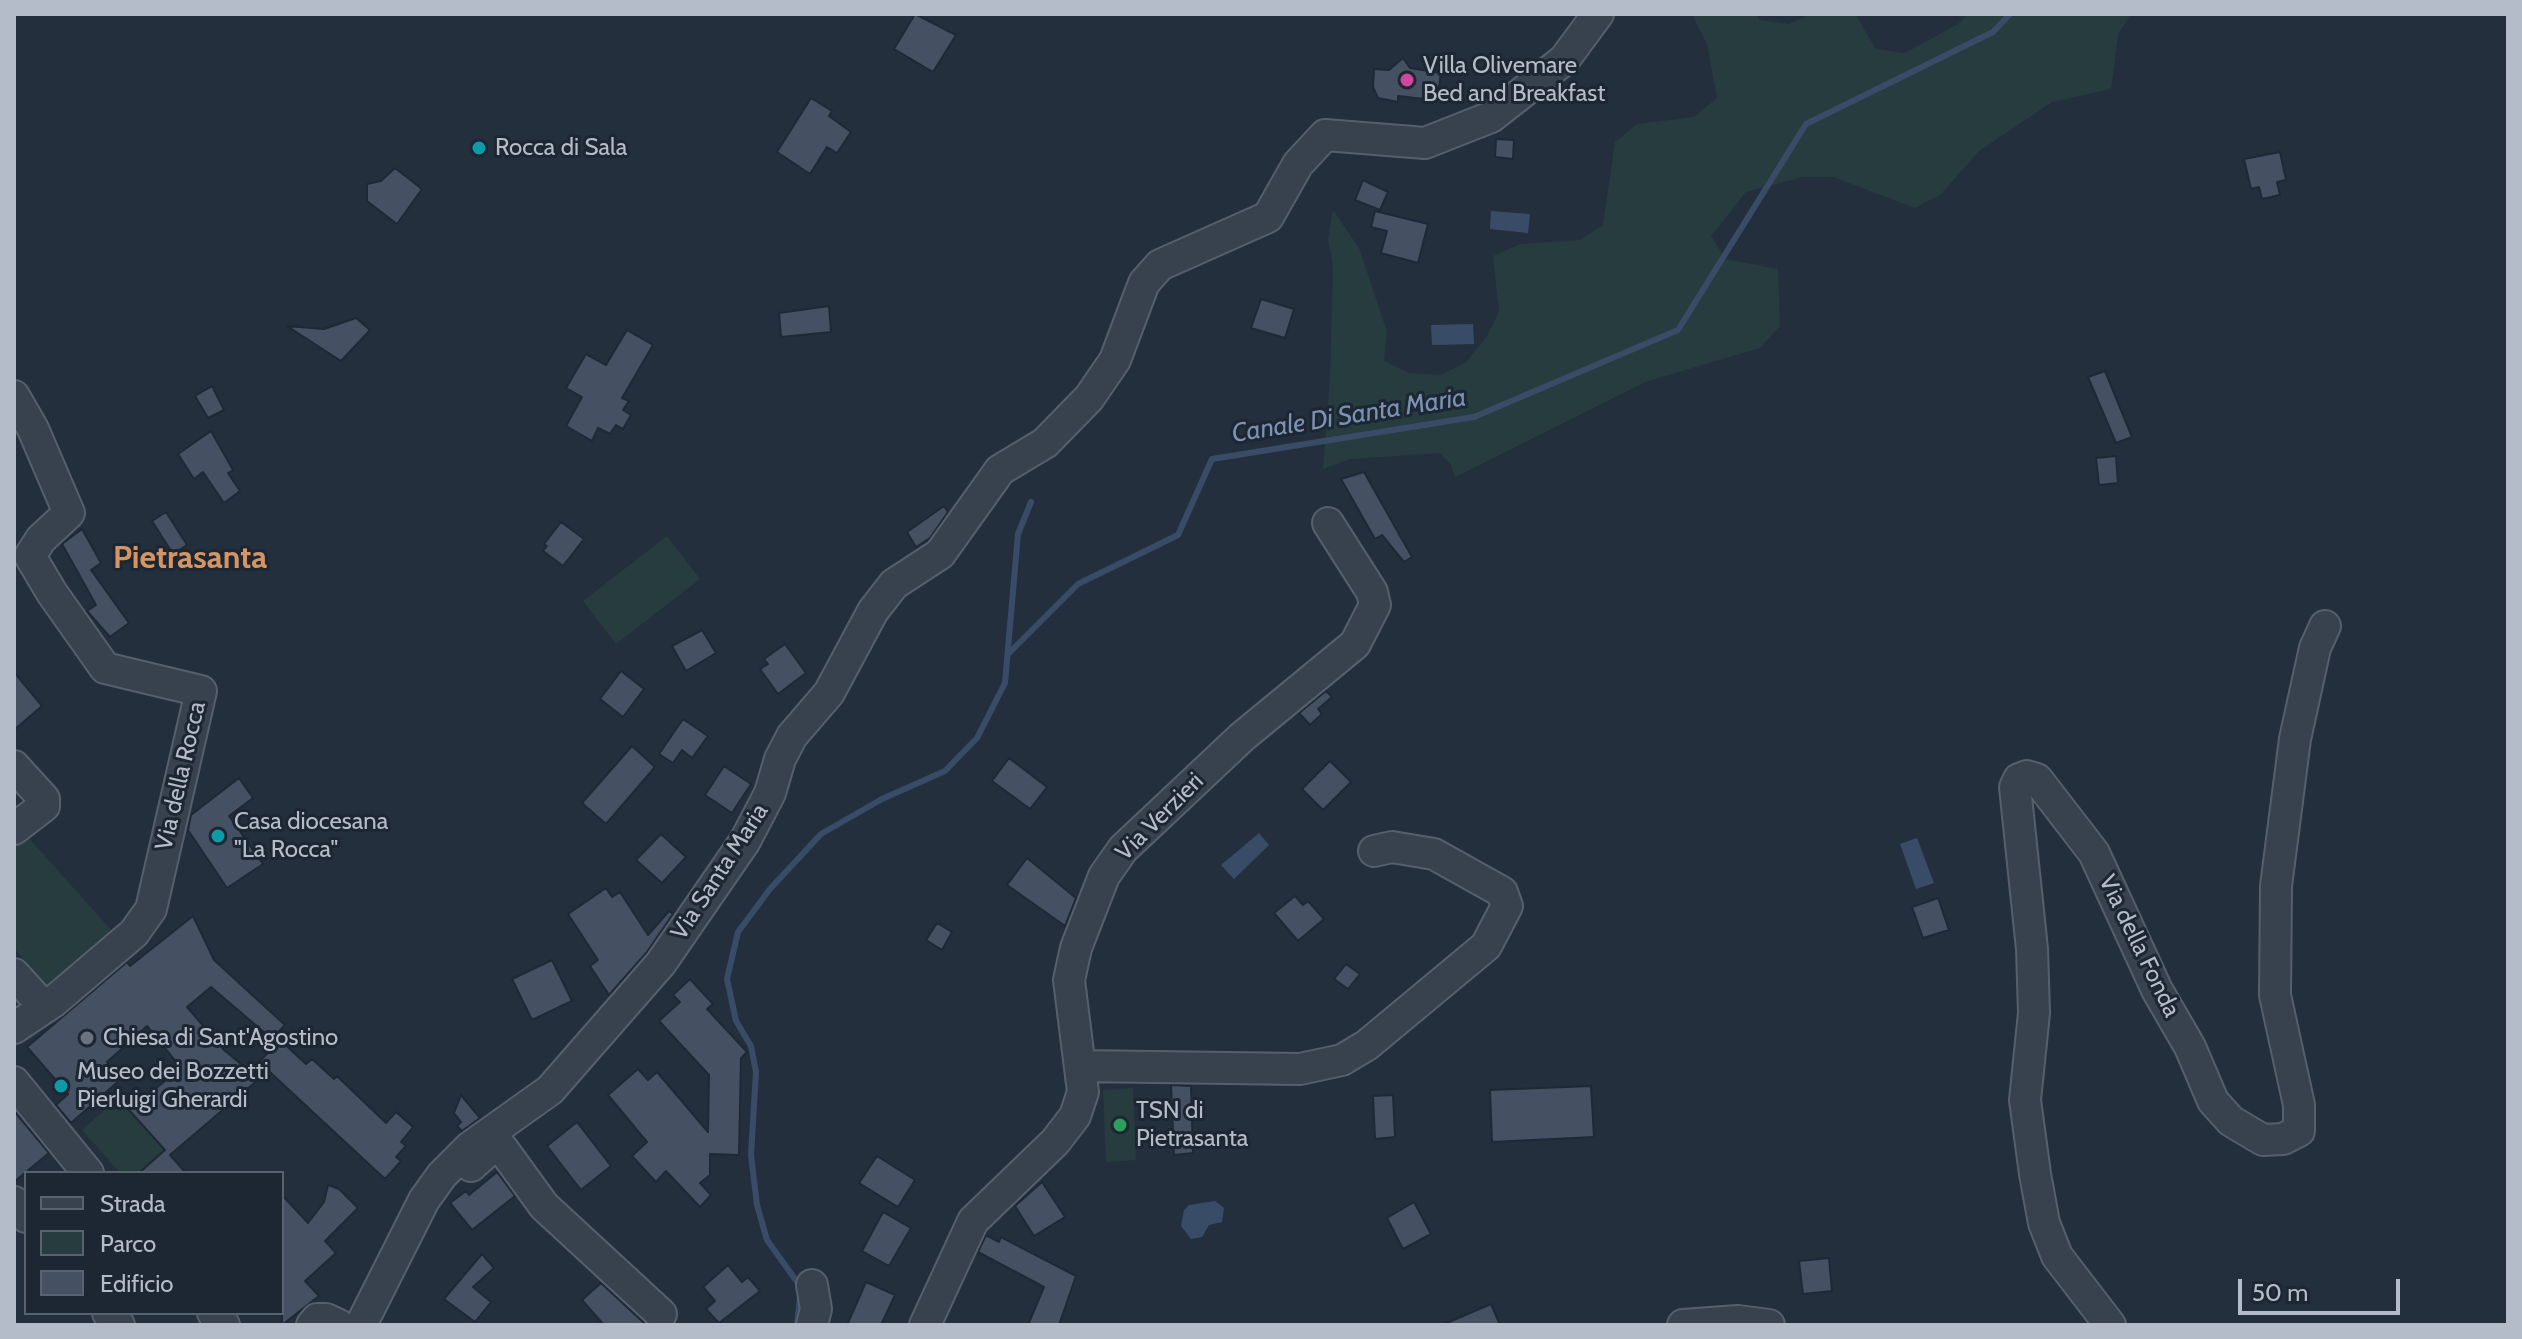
<!DOCTYPE html>
<html>
<head>
<meta charset="utf-8">
<style>
	body { margin:0 }
	#map { position:relative; width:2522px; height:1339px; overflow:hidden; background:#242f3e; font-family:Cabin,sans-serif }
	canvas { display:block }
	.frame { position:absolute; inset:0; border:16px solid #b4bcc9; pointer-events:none }
	.legend { position:absolute; left:24px; top:1171px; width:260px; height:144px; box-sizing:border-box; background:#1d2633; border:2px solid #59626f; margin:0; padding:10px 14px; list-style:none; font-size:24px; color:#b4bcc9 }
	.legend li { display:flex; align-items:center; gap:16px; height:40px }
	.legend b { width:40px; border:2px solid #59626f }
	.scale { position:absolute; left:2238px; top:1279px; width:162px; height:36px; box-sizing:border-box; border:4px solid #b4bcc9; border-top:0; padding-left:10px; font-size:24px; line-height:28px; white-space:nowrap; color:#b4bcc9; -webkit-text-stroke:6px #1d2633; paint-order:stroke }
</style>
</head>
<body>
<div id="map">
<canvas width="2522" height="1339"></canvas>
<div class="frame"></div>
<ul class="legend">
<li><b style="height:10px;background:#38414e"></b>Strada</li>
<li><b style="height:22px;background:#263c3f"></b>Parco</li>
<li><b style="height:22px;background:#455162"></b>Edificio</li>
</ul>
<div class="scale">50 m</div>
</div>
<script>
const ctx = document.querySelector('canvas').getContext('2d');
ctx.lineJoin = 'round';
function paint(path, color) {
  ctx.fillStyle = color;
  ctx.fill(path, 'evenodd');
}
function shape(rows) {
  const path = new Path2D();
  for (const r of rows) {
    path.moveTo(r[0], r[1]);
    for (let i = 2; i < r.length; i += 2) path.lineTo(r[i], r[i + 1]);
  }
  return path;
}
function stroke(path, color, width, dash) {
  ctx.strokeStyle = color;
  ctx.lineWidth = width;
  ctx.lineCap = dash ? 'butt' : 'round';
  ctx.setLineDash(dash || []);
  ctx.stroke(path);
}
function drawText(font, color, halo, rows, align = 'center') {
  ctx.font = font + ' Cabin,sans-serif';
  ctx.lineWidth = 6;
  ctx.setLineDash([]);
  ctx.textBaseline = 'middle';
  ctx.strokeStyle = halo;
  ctx.fillStyle = color;
  for (const [text, x, y, turn = 0] of rows) {
    ctx.save();
    ctx.translate(x, y);
    ctx.rotate((+turn || 0) * Math.PI / 180);
    ctx.textAlign = isNaN(turn) ? turn : align;
    if (halo) ctx.strokeText(text, 0, 0);
    ctx.fillText(text, 0, 0);
    ctx.restore();
  }
}
paint(shape([
	[1692,14,1756,14,1760,20,1789,24,1811,14,1855,14,1876,49,1905,53,1958,24,1968,14,2131,14,2118,34,2111,89,2052,102,1979,151,1940,195,1915,208,1833,177,1802,177,1746,192,1711,236,1725,259,1778,269,1780,326,1760,348,1645,382,1455,477,1451,465,1440,453,1350,459,1323,469,1330,377,1333,266,1328,238,1333,210,1359,248,1387,332,1384,361,1409,373,1441,375,1466,362,1486,338,1499,312,1493,256,1521,244,1580,240,1603,225,1615,142,1637,124,1694,117,1717,98,1707,44],
	[667,536,700,579,616,644,583,601],
	[25,834,114,933,49,988,14,948,14,843],
	[1133,1088,1136,1160,1106,1162,1103,1090],
	[119,1097,168,1153,139,1173,120,1173,82,1130]
]), '#263c3f');
paint(shape([
	[1491,211,1530,214,1528,233,1490,229],
	[1473,324,1474,344,1432,345,1431,325],
	[1259,833,1269,845,1234,879,1221,865],
	[1917,838,1934,883,1916,889,1900,844],
	[1215,1201,1224,1208,1222,1222,1209,1225,1202,1237,1191,1239,1181,1226,1184,1210,1189,1205]
]), '#394c67');
stroke(shape([
	[1008,654,1078,584,1178,535,1212,459,1474,417,1678,330,1806,124,1993,32,2010,14],
	[800,1286,767,1240,757,1205,751,1155,756,1072,751,1046,736,1021,727,979,738,932,770,889,821,834,882,799,945,771,977,738,1005,683,1018,534,1031,502],
	[797,1325,800,1297]
]), '#394c67', 6);
const building = shape([
	[915,14,956,35,933,72,894,49,915,14],
	[1403,58,1410,68,1441,73,1438,95,1433,100,1398,96,1398,102,1378,98,1373,87,1374,69,1389,70,1403,58],
	[811,98,832,111,829,116,851,132,837,153,827,147,810,174,777,152,811,98],
	[1496,139,1514,140,1513,159,1495,157,1496,139],
	[2280,152,2286,180,2277,182,2280,195,2262,199,2259,187,2251,189,2244,159,2280,152],
	[395,168,422,189,397,224,367,201,367,184,381,181,395,168],
	[1363,180,1388,192,1380,210,1355,200,1363,180],
	[1375,211,1428,224,1418,263,1381,253,1387,231,1371,227,1375,211],
	[1261,299,1294,309,1285,338,1251,328,1261,299],
	[829,306,831,332,781,337,779,313,829,306],
	[356,318,370,330,341,361,287,326,324,329,356,318],
	[627,330,653,345,622,398,629,401,623,410,631,415,623,429,616,425,610,434,598,428,592,441,566,426,582,397,566,388,586,354,606,365,627,330],
	[2105,371,2132,437,2116,443,2088,377,2105,371],
	[212,386,224,410,208,418,195,396,212,386],
	[211,431,233,470,228,473,240,491,224,503,203,472,194,479,178,454,211,431],
	[2116,456,2118,483,2099,485,2096,458,2116,456],
	[1364,472,1412,557,1404,562,1382,535,1375,539,1341,479,1364,472],
	[944,506,948,512,930,538,916,547,907,532,944,506],
	[166,512,187,545,173,554,152,521,166,512],
	[561,522,584,539,563,566,543,551,547,546,544,544,561,522],
	[82,529,101,563,91,570,129,623,110,637,87,611,96,605,62,544,82,529],
	[702,630,716,653,686,671,672,646,702,630],
	[785,644,806,673,778,694,760,669,768,664,764,659,785,644],
	[621,671,644,689,623,717,600,699,621,671],
	[14,672,42,706,14,730,14,672],
	[1326,691,1332,697,1318,709,1322,714,1310,725,1299,713,1326,691],
	[683,719,708,736,692,758,682,750,673,763,659,754,683,719],
	[632,746,655,767,606,824,582,803,632,746],
	[1009,758,1047,787,1030,809,992,781,1009,758],
	[1330,761,1351,782,1323,810,1302,789,1330,761],
	[724,766,751,784,732,813,705,795,724,766],
	[239,778,253,798,229,816,263,864,227,888,188,830,191,815,239,778],
	[661,834,686,857,662,883,636,860,661,834],
	[1027,858,1076,898,1065,926,1007,885,1027,858],
	[606,888,612,897,620,892,648,935,669,911,673,914,647,952,609,995,590,966,598,960,568,914,606,888],
	[1295,896,1303,905,1308,901,1324,919,1298,941,1274,913,1295,896],
	[1938,898,1949,930,1923,938,1912,907,1938,898],
	[193,916,214,960,285,1025,272,1039,211,987,187,1007,224,1050,259,1079,170,1155,186,1173,139,1173,165,1150,129,1110,181,1068,147,1026,107,1062,121,1079,71,1123,56,1105,68,1094,27,1047,127,962,130,966,193,916],
	[937,923,952,932,942,950,926,940,937,923],
	[552,960,572,1001,532,1020,512,979,552,960],
	[1346,964,1360,974,1348,989,1334,979,1346,964],
	[690,979,713,1004,707,1009,747,1052,741,1058,739,1155,710,1154,710,1175,700,1183,711,1195,700,1207,666,1171,656,1182,632,1156,647,1142,608,1095,638,1069,648,1080,657,1072,708,1132,709,1075,659,1021,680,1002,673,995,690,979],
	[280,1040,306,1064,312,1059,334,1079,337,1076,386,1123,396,1112,413,1127,401,1142,406,1146,396,1157,401,1161,385,1179,259,1062,280,1040],
	[1171,1085,1191,1086,1193,1153,1174,1155,1171,1085],
	[1591,1086,1594,1137,1492,1142,1490,1090,1591,1086],
	[461,1095,480,1118,462,1131,457,1126,461,1122,454,1113,461,1095],
	[1393,1095,1395,1137,1375,1139,1373,1096,1393,1095],
	[14,1111,49,1153,14,1182,14,1111],
	[577,1122,611,1166,581,1190,547,1146,577,1122],
	[877,1156,915,1180,898,1207,859,1183,877,1156],
	[497,1172,515,1196,472,1230,450,1203,466,1191,469,1195,497,1172],
	[1042,1182,1065,1217,1034,1236,1015,1206,1042,1182],
	[328,1185,339,1189,358,1208,325,1241,336,1253,305,1281,319,1296,282,1325,282,1195,308,1223,324,1202,328,1185],
	[1414,1202,1431,1234,1403,1249,1387,1218,1414,1202],
	[883,1212,911,1228,889,1266,862,1251,883,1212],
	[986,1235,999,1242,1001,1237,1076,1276,1059,1325,1028,1325,1044,1287,978,1252,986,1235],
	[482,1254,494,1268,473,1287,491,1302,475,1322,444,1299,482,1254],
	[1829,1258,1832,1291,1803,1294,1799,1261,1829,1258],
	[728,1265,742,1282,748,1277,760,1291,719,1323,706,1309,715,1301,703,1287,728,1265],
	[866,1282,895,1295,881,1325,847,1325,866,1282],
	[601,1283,643,1322,646,1325,604,1325,582,1300,601,1283],
	[1491,1304,1500,1325,1442,1325,1491,1304]
]);
paint(building, '#455162');
stroke(building, '#1f2835', 2);
const minor = shape([
	[14,396,33,429,69,513,41,539,30,556,52,593,105,668,201,691,151,909,134,933,53,1002,14,1028],
	[14,766,44,799,44,806,14,829],
	[14,974,44,1007],
	[1081,1066,1300,1069,1342,1060,1367,1045,1486,946,1507,906,1502,892,1434,854,1392,847,1374,851],
	[14,1082,88,1173],
	[471,1166,489,1150,502,1148,544,1206,661,1314],
	[14,1202,26,1217],
	[108,1313,119,1325],
	[213,1313,224,1325],
	[312,1325,317,1319,326,1319,339,1325],
	[361,1325,424,1200,442,1175,470,1147,550,1090,661,963,745,841,770,793,780,759,792,736,829,693,873,611,894,584,940,554,1000,470,1045,443,1089,398,1115,360,1144,283,1160,265,1268,217,1298,164,1325,135,1425,143,1491,117,1564,60,1598,14],
	[812,1325,816,1309,812,1285],
	[925,1325,973,1221,1055,1142,1075,1116,1083,1092,1069,980,1076,948,1104,876,1123,849,1242,737,1355,644,1375,605,1372,592,1328,523],
	[1683,1325,1738,1321,1769,1325],
	[2110,1325,2057,1256,2044,1223,2035,1174,2025,1100,2034,1013,2032,949,2015,787,2019,779,2027,776,2037,779,2094,853,2157,990,2190,1047,2213,1101,2231,1121,2263,1140,2283,1139,2299,1131,2299,1105,2275,995,2276,886,2295,739,2315,648,2325,626]
]);
stroke(minor, '#565f6c', 34);
stroke(minor, '#38414e', 30);
for (const [x, y, r, color] of [
	[1407,80,8,"#d1479c"],
	[479,148,8,"#0f9aa8"],
	[218,836,8,"#0f9aa8"],
	[87,1038,8,"#6b7280"],
	[61,1086,8,"#0f9aa8"],
	[1120,1125,8,"#2e9e5b"]
]) {
  const dot = new Path2D();
  dot.arc(x, y, r, 0, 2 * Math.PI);
  ctx.fillStyle = color;
  ctx.fill(dot);
  stroke(dot, '#1d2633', 3);
}
drawText('24px', '#b4bcc9', '#1d2633', [
	["Villa Olivemare",1423,66],
	["Bed and Breakfast",1423,94],
	["Rocca di Sala",495,148],
	["Casa diocesana",234,822],
	["\"La Rocca\"",234,850],
	["Chiesa di Sant'Agostino",103,1038],
	["Museo dei Bozzetti",77,1072],
	["Pierluigi Gherardi",77,1100],
	["TSN di",1136,1111],
	["Pietrasanta",1136,1139]
], 'left');
drawText('24px', '#b4bcc9', '#1d2633', [
	["Via della Rocca",181,776,-77],
	["Via Verzieri",1160,817,-45],
	["Via Santa Maria",720,872,-57],
	["Via della Fonda",2139,946,64]
]);
drawText('italic 26px', '#7c92b1', '#1d2633', [
	["Canale Di Santa Maria",1349,416,-9]
]);
drawText('bold 32px', '#d59563', '#1d2633', [
	["Pietrasanta",190,559]
]);
</script>
</body>
</html>
